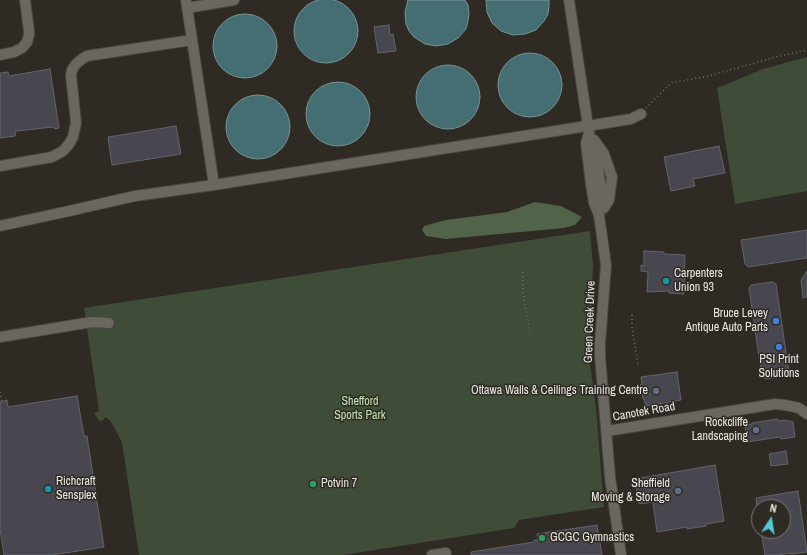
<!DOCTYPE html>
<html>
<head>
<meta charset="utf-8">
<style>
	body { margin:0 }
	#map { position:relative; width:807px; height:555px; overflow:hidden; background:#2f2a24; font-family:"Archivo Narrow",sans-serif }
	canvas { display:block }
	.north { position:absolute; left:751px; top:499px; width:40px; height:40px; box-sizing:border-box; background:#2f2a24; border:1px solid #7a7671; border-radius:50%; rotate:12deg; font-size:11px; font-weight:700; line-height:16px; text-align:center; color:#ebe8e4 }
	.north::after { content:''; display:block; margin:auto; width:14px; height:18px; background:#52cbd8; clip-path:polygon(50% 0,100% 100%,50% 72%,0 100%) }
</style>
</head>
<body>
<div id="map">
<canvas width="807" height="555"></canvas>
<div class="north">N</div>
</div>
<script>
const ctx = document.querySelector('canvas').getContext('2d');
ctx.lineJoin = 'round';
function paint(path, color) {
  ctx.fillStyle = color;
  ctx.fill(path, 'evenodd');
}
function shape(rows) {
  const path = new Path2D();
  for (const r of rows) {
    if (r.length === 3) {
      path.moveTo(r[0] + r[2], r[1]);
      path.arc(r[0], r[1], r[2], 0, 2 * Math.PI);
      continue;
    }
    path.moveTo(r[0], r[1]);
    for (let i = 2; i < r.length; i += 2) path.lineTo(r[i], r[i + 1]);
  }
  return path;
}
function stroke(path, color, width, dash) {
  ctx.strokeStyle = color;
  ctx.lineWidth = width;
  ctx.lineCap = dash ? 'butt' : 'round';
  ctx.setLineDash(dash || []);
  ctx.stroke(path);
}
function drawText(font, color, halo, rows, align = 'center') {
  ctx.font = font + ' "Archivo Narrow",sans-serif';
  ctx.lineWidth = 3;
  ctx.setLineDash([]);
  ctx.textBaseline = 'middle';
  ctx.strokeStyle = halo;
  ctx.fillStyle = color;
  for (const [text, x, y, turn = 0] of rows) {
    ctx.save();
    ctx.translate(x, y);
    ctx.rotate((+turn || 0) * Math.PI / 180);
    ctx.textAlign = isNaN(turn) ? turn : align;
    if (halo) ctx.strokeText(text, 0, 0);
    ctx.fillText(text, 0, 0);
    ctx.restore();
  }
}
paint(shape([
	[807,57,807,191,735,204,717,88,763,69],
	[590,231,593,265,590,363,596,408,604,507,519,520,514,528,343,555,139,555,122,442,111,422,106,417,100,422,94,413,99,411,84,308]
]), '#3f4c38');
paint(shape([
	[535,202,561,206,582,217,575,225,564,228,446,239,426,236,422,230,424,226,446,220,507,212]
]), '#516348');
const water = shape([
	[326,31,32],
	[408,0,465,0,468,5,469,13,468,21,466,29,458,38,448,44,436,46,425,44,414,37,409,31,406,24,405,12,408,0],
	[486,0,549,0,549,6,548,14,544,21,536,30,525,34,513,35,501,31,492,23,487,12,486,0],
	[245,46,32],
	[530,85,32],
	[448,97,32],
	[338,114,32],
	[258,127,32]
]);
paint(water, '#456e72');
stroke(water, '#779394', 1);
const building = shape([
	[389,25,390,35,393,34,396,51,378,53,374,27,389,25],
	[50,69,59,128,55,129,53,127,16,131,15,136,0,138,0,73,8,72,9,76,50,69],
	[176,126,181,154,112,165,108,137,176,126],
	[719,146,725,173,693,179,695,186,671,191,664,157,719,146],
	[807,230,807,258,748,267,745,264,741,240,807,230],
	[644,251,664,252,664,254,685,255,684,294,669,293,669,291,647,292,648,272,641,271,641,265,644,266,644,251],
	[807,271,807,297,803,298,801,280,807,271],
	[772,282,776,284,789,373,787,376,766,379,762,377,749,288,751,285,772,282],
	[677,372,681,400,646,406,644,399,643,399,640,385,642,384,641,377,677,372],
	[77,396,84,436,87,436,104,547,52,555,4,555,0,529,0,402,7,400,8,407,77,396],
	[777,419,778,421,784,420,793,422,795,437,781,439,780,437,747,442,745,425,752,424,752,423,777,419],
	[786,451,788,464,771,466,769,454,786,451],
	[715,465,724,521,706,524,706,526,687,529,687,527,657,532,653,502,639,504,635,479,715,465],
	[798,491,807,552,791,554,791,553,778,555,765,555,761,531,783,531,783,507,757,507,756,498,798,491],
	[597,525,602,555,471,555,471,552,534,542,534,540,538,540,537,534,597,525]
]);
paint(building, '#48474f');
stroke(building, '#64636b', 1);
const minor = shape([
	[186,0,214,185],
	[569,0,589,133,597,161,603,201,599,215],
	[187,8,234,0],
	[0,55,14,52,22,48,27,42,29,35,29,31,25,0],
	[589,133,586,143,591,184,594,203,599,215,606,265,600,344,600,356,610,477,621,555],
	[594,140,604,154,612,177,609,200,604,208],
	[0,166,52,157,63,151,69,144,73,137,76,123,71,75,72,70,76,64,82,59,87,56,93,55,192,40],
	[0,226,69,211,135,196,214,185,587,126,631,119,641,114],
	[0,337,92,322,109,323],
	[607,431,775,404,785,405,799,408,807,414],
	[432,555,446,553]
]);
stroke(minor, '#4a4641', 12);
stroke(shape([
	[646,108,671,83,708,76,780,56,807,50],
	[523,272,523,293,530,332],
	[632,315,632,327,638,365],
	[0,392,2,402]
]), '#74706a', 1.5, [1, 3]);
stroke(minor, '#6b665f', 10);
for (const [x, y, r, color] of [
	[666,281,4,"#0f9aa8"],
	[776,321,4,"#3f7fe0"],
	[779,347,4,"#3f7fe0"],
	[656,391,4,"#5c6f8a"],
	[756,430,4,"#5c6f8a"],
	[313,484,4,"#2e9e5b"],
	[48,489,4,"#0f9aa8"],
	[678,491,4,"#5c6f8a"],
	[542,538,4,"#2e9e5b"]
]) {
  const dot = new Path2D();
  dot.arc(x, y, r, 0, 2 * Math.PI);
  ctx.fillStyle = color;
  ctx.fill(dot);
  stroke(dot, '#2f2a24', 1.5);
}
drawText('12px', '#ebe8e4', '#2f2a24', [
	["Carpenters",674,274],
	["Union 93",674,288],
	["Bruce Levey",768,314,"right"],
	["Antique Auto Parts",768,328,"right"],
	["PSI Print",779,360,"center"],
	["Solutions",779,374,"center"],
	["Ottawa Walls & Ceilings Training Centre",648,391,"right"],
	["Rockcliffe",748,423,"right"],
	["Landscaping",748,437,"right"],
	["Richcraft",56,482],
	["Sensplex",56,496],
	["Potvin 7",321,484],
	["Sheffield",670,484,"right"],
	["Moving & Storage",670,498,"right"],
	["GCGC Gymnastics",550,538]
], 'left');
drawText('12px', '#ebe8e4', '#2f2a24', [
	["Green Creek Drive",590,322,-88],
	["Canotek Road",644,412,-10]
]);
drawText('12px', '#c3e4b2', '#2f2a24', [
	["Shefford",360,402],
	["Sports Park",360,416]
]);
</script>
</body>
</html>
